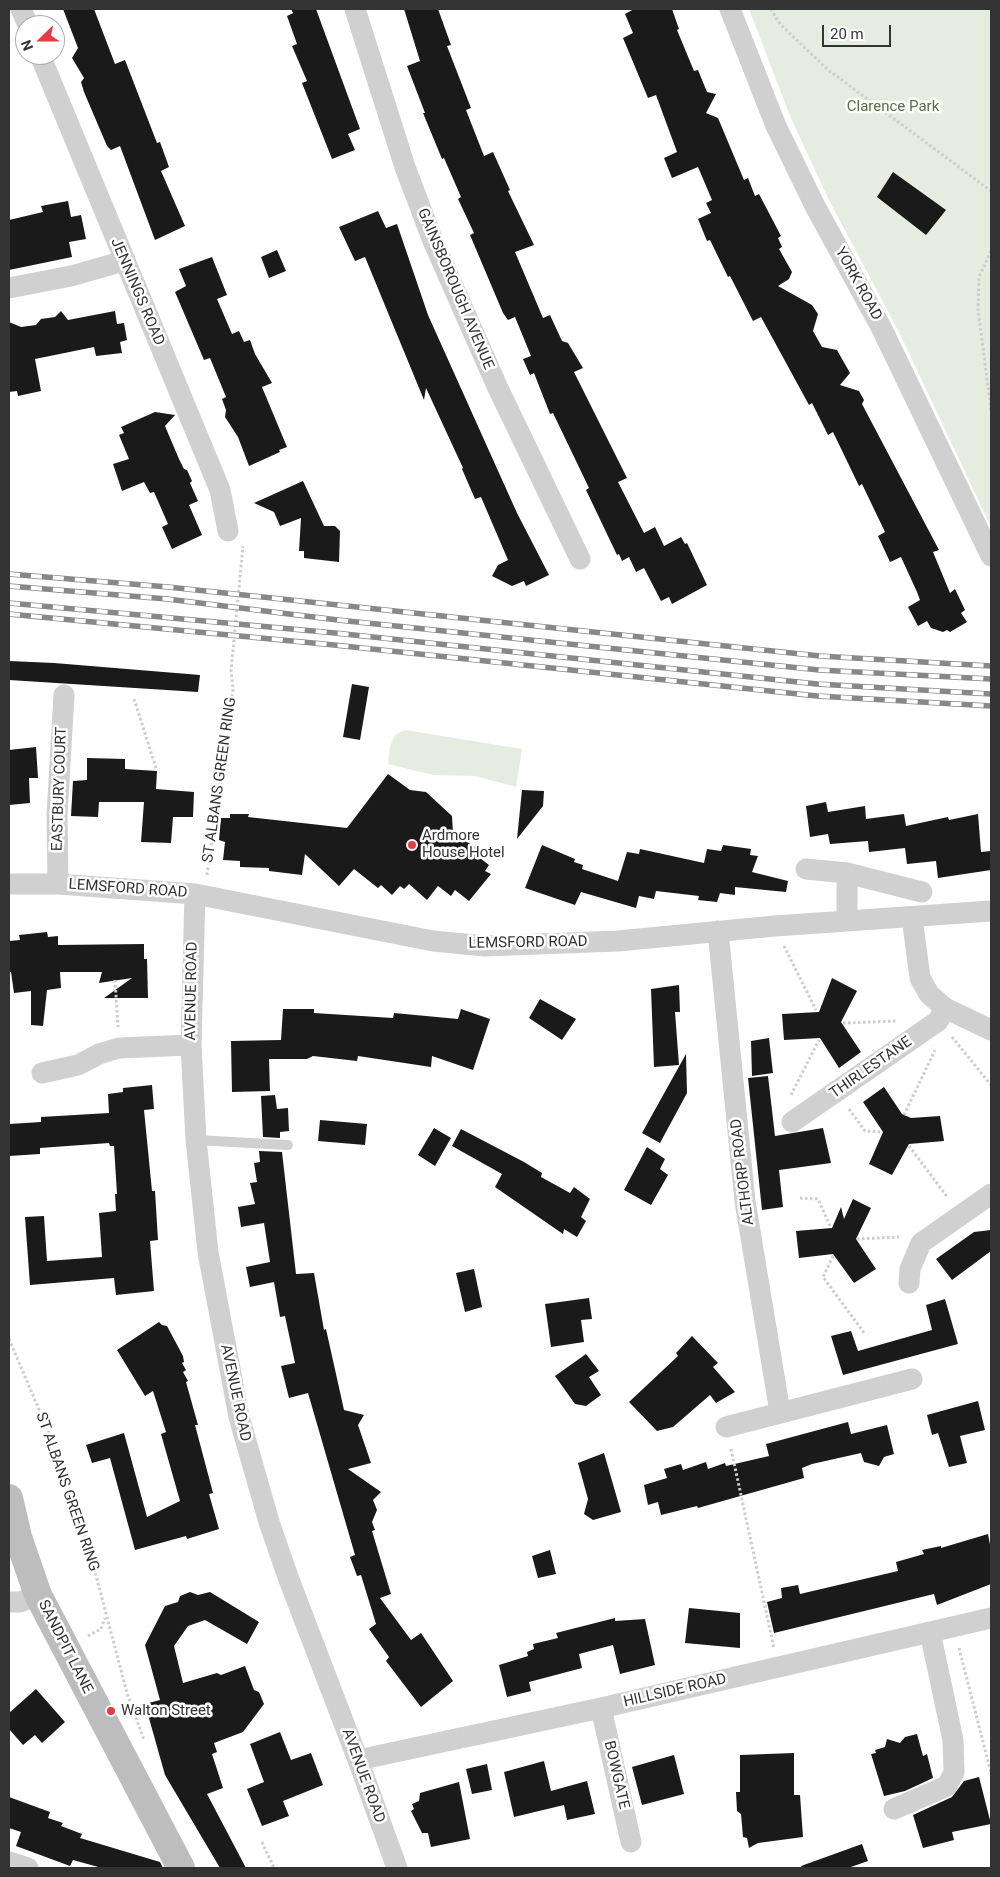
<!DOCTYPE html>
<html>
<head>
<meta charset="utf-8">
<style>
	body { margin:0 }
	#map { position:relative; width:1000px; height:1877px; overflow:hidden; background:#fff; font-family:Roboto,sans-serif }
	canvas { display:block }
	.frame { position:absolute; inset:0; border:10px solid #333; pointer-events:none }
	.north { position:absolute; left:15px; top:15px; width:50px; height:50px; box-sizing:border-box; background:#fff; border:1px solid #adadad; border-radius:50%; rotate:248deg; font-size:14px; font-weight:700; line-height:20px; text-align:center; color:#333 }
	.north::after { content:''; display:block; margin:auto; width:18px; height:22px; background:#e63946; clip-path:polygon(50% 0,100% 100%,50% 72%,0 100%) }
	.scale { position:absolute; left:822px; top:25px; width:69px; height:22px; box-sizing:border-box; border:2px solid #333; border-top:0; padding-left:6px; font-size:15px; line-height:18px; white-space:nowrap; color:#333; -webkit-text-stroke:4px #fff; paint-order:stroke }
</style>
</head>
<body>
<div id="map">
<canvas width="1000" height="1877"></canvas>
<div class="frame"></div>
<div class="north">N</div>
<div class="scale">20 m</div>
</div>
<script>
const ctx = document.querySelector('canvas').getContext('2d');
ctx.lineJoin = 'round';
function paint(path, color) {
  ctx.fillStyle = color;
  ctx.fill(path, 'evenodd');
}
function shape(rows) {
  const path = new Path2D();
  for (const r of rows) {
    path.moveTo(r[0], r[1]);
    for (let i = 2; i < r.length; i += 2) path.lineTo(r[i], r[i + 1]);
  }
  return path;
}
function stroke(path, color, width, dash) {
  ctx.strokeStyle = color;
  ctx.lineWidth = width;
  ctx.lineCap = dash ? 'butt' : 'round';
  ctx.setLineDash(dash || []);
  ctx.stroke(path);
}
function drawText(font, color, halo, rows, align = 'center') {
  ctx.font = font + ' Roboto,sans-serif';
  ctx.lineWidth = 5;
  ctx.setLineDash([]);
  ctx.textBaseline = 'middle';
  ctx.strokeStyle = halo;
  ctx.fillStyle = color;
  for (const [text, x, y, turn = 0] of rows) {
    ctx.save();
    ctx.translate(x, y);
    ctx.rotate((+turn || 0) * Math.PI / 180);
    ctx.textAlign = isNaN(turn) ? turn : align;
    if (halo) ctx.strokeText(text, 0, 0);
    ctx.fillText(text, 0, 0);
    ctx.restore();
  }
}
paint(shape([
	[749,9,991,9,991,527,901,336,829,200,790,116],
	[405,730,522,749,516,787,476,776,433,775,388,764,390,746,395,735]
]), '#e6ecdf');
paint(shape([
	[63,9,94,9,115,64,125,60,157,143,160,142,169,167,161,171,185,226,155,240,120,146,111,150,107,146,84,92,81,82,84,78,72,58,78,48],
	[291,9,316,9,360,129,348,134,355,150,332,159,302,83,307,81,292,46,297,44,287,16,293,13],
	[404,9,438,9,451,45,447,46,471,108,466,110,484,156,493,152,510,190,508,191,534,245,515,252,543,318,550,315,562,341,568,343,583,368,574,372,627,478,618,482,644,533,655,527,664,546,681,537,685,544,687,543,707,585,672,604,669,597,661,601,644,568,636,572,629,557,622,561,619,554,617,555,586,490,589,488,553,413,550,414,534,373,530,375,523,359,531,356,515,317,508,320,503,313,470,235,474,233,458,199,461,197,444,158,442,159,423,113,425,113,407,66,420,61],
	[634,9,672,9,679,29,677,30,694,71,698,70,707,92,716,94,706,113,718,118,744,180,748,178,755,196,759,194,781,236,778,238,782,247,779,249,792,272,789,279,778,286,812,305,818,314,813,331,822,347,837,350,850,373,840,385,859,391,864,400,862,404,939,550,933,552,950,593,955,589,965,610,961,613,967,622,950,632,947,630,943,632,931,628,927,621,918,626,908,607,920,600,917,592,901,557,890,562,878,536,885,532,862,484,859,486,833,432,828,435,812,403,809,405,761,317,753,321,730,276,728,277,710,240,707,241,698,219,711,213,706,203,712,200,698,167,672,178,664,158,677,152,656,95,648,98,623,38,633,33,625,14],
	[893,172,946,210,926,235,877,197],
	[68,201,71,217,81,215,86,239,69,242,72,257,9,270,9,220,43,212,41,206],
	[378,211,386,228,397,224,428,315,517,513,549,575,526,586,524,581,512,586,492,576,498,565,508,560,481,497,475,499,462,469,463,468,426,388,424,400,365,257,355,261,339,227],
	[277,250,286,271,269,278,261,257],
	[212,257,227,295,217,299,232,334,239,331,244,342,250,340,255,354,272,383,262,387,287,447,279,450,280,452,249,466,238,437,225,417,226,410,222,399,226,397,210,358,204,360,175,292,186,286,179,269],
	[61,311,68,320,115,311,117,324,124,323,127,340,120,342,122,353,96,356,94,347,35,359,41,391,18,396,17,391,9,392,9,322,21,327,36,325,41,319,55,317],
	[155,412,175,415,165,426,179,459,184,469,187,470,192,481,190,483,198,501,189,505,202,535,172,549,162,527,168,524,154,492,150,493,144,482,122,491,113,464,129,459,119,435,124,433,121,427],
	[303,481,324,526,335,526,340,531,339,562,304,558,304,551,299,551,301,518,280,526,274,512,254,503],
	[9,661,54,663,200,675,198,692,9,680],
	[352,684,369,687,360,740,343,737],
	[36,747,38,778,29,778,30,803,9,805,9,750],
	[87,758,125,759,125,769,157,771,156,789,194,792,193,817,173,817,171,843,141,842,144,802,99,802,98,817,71,816,73,781,87,780],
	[388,774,410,790,426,792,452,816,453,833,479,849,476,855,489,865,485,871,491,874,469,901,455,890,451,896,438,886,427,900,409,884,404,889,400,886,392,895,381,885,378,888,354,869,339,886,305,854,302,875,269,871,269,868,240,867,240,861,223,860,225,842,219,840,221,818,230,818,230,814,249,814,248,817,347,828],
	[522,790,544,791,543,806,517,839],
	[826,802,828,812,865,806,866,819,904,814,906,826,948,817,949,820,978,814,981,852,991,851,991,870,938,878,936,861,907,864,905,848,869,852,868,841,830,844,828,834,810,837,806,806],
	[542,845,575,859,574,862,583,865,582,869,618,881,627,852,639,854,640,849,704,863,707,849,721,851,723,845,751,849,750,855,758,856,752,872,788,881,786,892,735,887,735,895,720,893,717,902,698,900,699,896,656,891,654,899,639,896,636,908,581,892,575,905,525,888],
	[47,932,48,937,58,936,58,945,144,944,144,959,147,959,148,998,104,998,132,978,99,983,102,972,60,972,61,988,47,990,43,1026,31,1025,31,991,14,993,11,972,9,972,9,941,20,940,19,935],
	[832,978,857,991,841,1022,861,1052,839,1068,820,1038,784,1040,782,1014,819,1012],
	[679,985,680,1012,675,1012,679,1065,654,1067,651,989],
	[540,999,576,1019,562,1040,529,1018],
	[283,1009,314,1009,314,1013,393,1018,394,1013,458,1019,461,1009,490,1019,473,1070,432,1056,431,1067,358,1056,357,1061,313,1056,307,1059,269,1059,270,1091,232,1092,231,1041,281,1040],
	[769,1038,773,1073,752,1076,751,1041],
	[686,1054,687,1093,660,1143,642,1133],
	[768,1076,775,1136,823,1128,831,1163,779,1170,783,1207,762,1210,748,1078],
	[152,1085,154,1109,144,1110,152,1191,155,1191,158,1240,150,1241,154,1291,116,1295,114,1278,30,1285,25,1217,44,1216,47,1261,102,1257,99,1213,116,1211,115,1194,117,1194,114,1146,110,1146,109,1143,40,1148,40,1154,9,1156,9,1124,41,1122,41,1117,109,1113,108,1094,123,1092,123,1088],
	[884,1087,902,1114,911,1118,940,1116,944,1141,909,1144,892,1175,869,1164,883,1132,863,1102],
	[275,1095,277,1109,288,1108,289,1131,280,1132,280,1138,263,1137,261,1096],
	[320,1120,367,1124,365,1145,318,1141],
	[434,1128,451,1138,435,1166,418,1155],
	[461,1129,524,1162,542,1173,541,1177,570,1193,574,1187,590,1199,581,1217,586,1221,577,1237,564,1229,563,1234,495,1187,502,1174,452,1146],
	[647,1147,665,1159,660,1169,668,1175,651,1205,624,1190],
	[259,1151,282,1152,296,1274,314,1273,324,1330,326,1329,344,1410,364,1415,358,1425,371,1463,348,1469,381,1492,373,1500,377,1510,372,1522,375,1530,372,1531,391,1594,380,1598,411,1640,421,1633,453,1681,421,1707,386,1661,389,1657,369,1629,376,1624,361,1575,357,1576,350,1557,355,1555,308,1393,289,1398,281,1366,295,1363,285,1316,280,1317,274,1282,250,1287,246,1267,270,1262,264,1223,241,1227,238,1207,255,1204,250,1183,257,1182,254,1163,260,1162],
	[853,1199,871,1208,856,1239,876,1269,854,1283,833,1254,799,1258,796,1231,832,1228,841,1207,844,1219],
	[991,1230,991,1251,952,1280,936,1259,974,1232],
	[474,1269,482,1307,465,1312,456,1273],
	[589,1298,592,1319,581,1320,584,1342,551,1347,545,1304],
	[945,1299,958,1344,843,1375,831,1336,851,1331,858,1351,932,1330,926,1305],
	[159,1322,162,1325,167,1326,183,1356,184,1362,182,1363,186,1370,183,1372,188,1381,186,1382,198,1425,195,1425,213,1493,209,1494,219,1529,187,1539,186,1536,135,1550,110,1458,92,1463,86,1445,124,1433,147,1517,180,1501,161,1434,166,1432,153,1391,145,1396,117,1350],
	[692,1336,718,1363,713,1367,735,1392,716,1403,710,1395,673,1427,657,1431,629,1402,678,1356,676,1353],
	[586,1354,599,1371,589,1377,601,1395,586,1406,575,1404,555,1376],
	[978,1401,985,1430,960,1436,967,1463,949,1467,938,1433,932,1435,927,1415],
	[848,1422,851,1434,887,1425,894,1454,884,1457,879,1466,864,1462,861,1453,812,1464,802,1468,804,1478,698,1508,697,1506,661,1515,658,1502,648,1505,644,1485,667,1478,664,1469,681,1464,683,1470,706,1462,708,1469,725,1463,726,1466,769,1456,766,1444],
	[604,1453,621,1512,593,1520,584,1514,588,1499,578,1463],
	[988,1534,991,1550,991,1584,937,1605,934,1594,774,1633,767,1602,782,1598,781,1588,798,1585,800,1594,898,1571,896,1562,924,1554,922,1550,941,1546,941,1548],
	[550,1550,556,1574,538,1578,532,1556],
	[190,1592,198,1595,210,1592,259,1622,247,1644,205,1620,188,1626,174,1646,183,1683,217,1673,221,1675,245,1666,254,1690,259,1692,264,1704,243,1732,214,1743,217,1752,212,1754,223,1788,207,1794,246,1868,220,1868,165,1775,145,1704,160,1700,145,1645,165,1606,178,1602,180,1596],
	[689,1608,740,1613,740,1648,685,1643],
	[615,1618,615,1621,645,1619,655,1665,620,1674,613,1645,579,1654,582,1668,529,1682,531,1691,507,1697,499,1665,528,1656,527,1652,534,1649,533,1644,558,1638,556,1633],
	[36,1689,65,1722,42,1743,35,1735,23,1745,9,1729,9,1713],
	[280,1732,291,1760,311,1753,323,1785,283,1801,289,1816,262,1826,247,1789,264,1782,250,1744],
	[917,1734,923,1756,927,1754,933,1778,905,1791,884,1796,871,1754,876,1753,875,1750,885,1747,887,1739,900,1743,905,1737],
	[794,1753,794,1795,800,1795,803,1837,758,1843,749,1848,747,1838,743,1837,741,1814,737,1811,736,1792,740,1792,740,1755],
	[674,1755,684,1794,642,1805,632,1767],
	[544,1761,551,1791,587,1781,595,1814,567,1820,564,1805,514,1817,504,1772],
	[487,1764,492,1790,472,1794,466,1769],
	[979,1777,991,1824,952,1832,954,1840,923,1848,913,1815,952,1797,964,1781],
	[459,1782,470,1839,431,1847,428,1833,422,1833,411,1811,414,1809,412,1804,419,1801,420,1793],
	[9,1797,50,1812,48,1818,63,1823,61,1826,82,1834,80,1838,160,1862,163,1868,102,1868,73,1860,70,1866,16,1846,21,1832,9,1828],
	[862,1844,868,1861,848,1868,802,1868,801,1866]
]), '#1a1a1a');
stroke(shape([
	[771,9,780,24,827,69,991,191],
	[991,251,979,277,978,309,991,410],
	[134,699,156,768],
	[207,875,233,689,231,671,243,546],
	[784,946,816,1010],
	[115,980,118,1027],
	[843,1023,898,1021],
	[952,1037,991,1085],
	[791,1095,819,1040],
	[849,1109,865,1131,882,1132],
	[904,1115,935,1050],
	[909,1146,948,1198],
	[800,1198,818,1199,830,1226],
	[857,1239,899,1237],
	[833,1256,823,1277,865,1334],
	[9,1339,55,1447,89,1549,127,1693,144,1740],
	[731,1449,774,1648],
	[88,1636,101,1629,105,1618],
	[959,1648,991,1773],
	[262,1842,274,1868]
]), '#cdcdcd', 3, [2.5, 2.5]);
stroke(shape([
	[196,1140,288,1145]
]), '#d0d0d0', 10);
stroke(shape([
	[21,9,28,25],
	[355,9,405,167,433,241,497,386,580,559],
	[730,9,776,126,815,206,882,329,991,556],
	[40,55,220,490,228,531],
	[9,288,71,276,124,261],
	[806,869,847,873,922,892],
	[9,884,58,884,195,894,433,941,485,946,618,941,775,926,991,911],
	[58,884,57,815,64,695],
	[195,894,191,1045,196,1140,208,1252,239,1417,269,1522,288,1577,358,1760,397,1868],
	[912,917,920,978,929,994,945,1008,991,1030],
	[847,921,847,873],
	[718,931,745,1201,780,1412],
	[42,1073,78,1065,99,1054,119,1048,191,1045],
	[792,1122,938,1021,945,1008],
	[909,1283,910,1269,921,1243,991,1194],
	[726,1427,912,1379],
	[9,1602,20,1602,38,1595],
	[601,1708,631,1842],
	[358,1760,601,1708,991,1618],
	[894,1809,947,1786,954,1772,953,1740,930,1632],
	[9,1862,28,1868]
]), '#d0d0d0', 21);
stroke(shape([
	[9,1498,18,1537,38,1595,181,1868]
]), '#bdbdbd', 28);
const rail = shape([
	[9,574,168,587,820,656,991,666],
	[9,586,167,599,338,620,819,670,991,679],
	[9,603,335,633,817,684,991,694],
	[9,614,334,645,817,696,991,706]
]);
stroke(rail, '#888', 5.5);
stroke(rail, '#fff', 4, [11]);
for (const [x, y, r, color] of [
	[412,845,5,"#e63946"],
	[111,1711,5,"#e63946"]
]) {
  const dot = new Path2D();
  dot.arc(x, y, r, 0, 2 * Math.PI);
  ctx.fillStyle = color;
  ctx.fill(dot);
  stroke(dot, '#fff', 2);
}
drawText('15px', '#56703f', '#fff', [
	["Clarence Park",893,107]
]);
drawText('15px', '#333', '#fff', [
	["YORK ROAD",858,284,61],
	["GAINSBOROUGH AVENUE",455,289,67],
	["JENNINGS ROAD",137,292,67],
	["ST ALBANS GREEN RING",220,780,-82],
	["EASTBURY COURT",60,789,-88],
	["LEMSFORD ROAD",128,889,4],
	["LEMSFORD ROAD",528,943,-1],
	["AVENUE ROAD",192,991,-89],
	["THIRLESTANE",871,1068,-35],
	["ALTHORP ROAD",743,1172,-97],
	["AVENUE ROAD",235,1393,78],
	["ST ALBANS GREEN RING",67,1492,71],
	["SANDPIT LANE",65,1647,63],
	["HILLSIDE ROAD",675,1691,-13],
	["BOWGATE",616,1775,77],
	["AVENUE ROAD",363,1776,70]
]);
drawText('15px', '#333', '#fff', [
	["Ardmore",422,836],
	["House Hotel",422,853],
	["Walton Street",121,1711]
], 'left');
</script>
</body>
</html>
